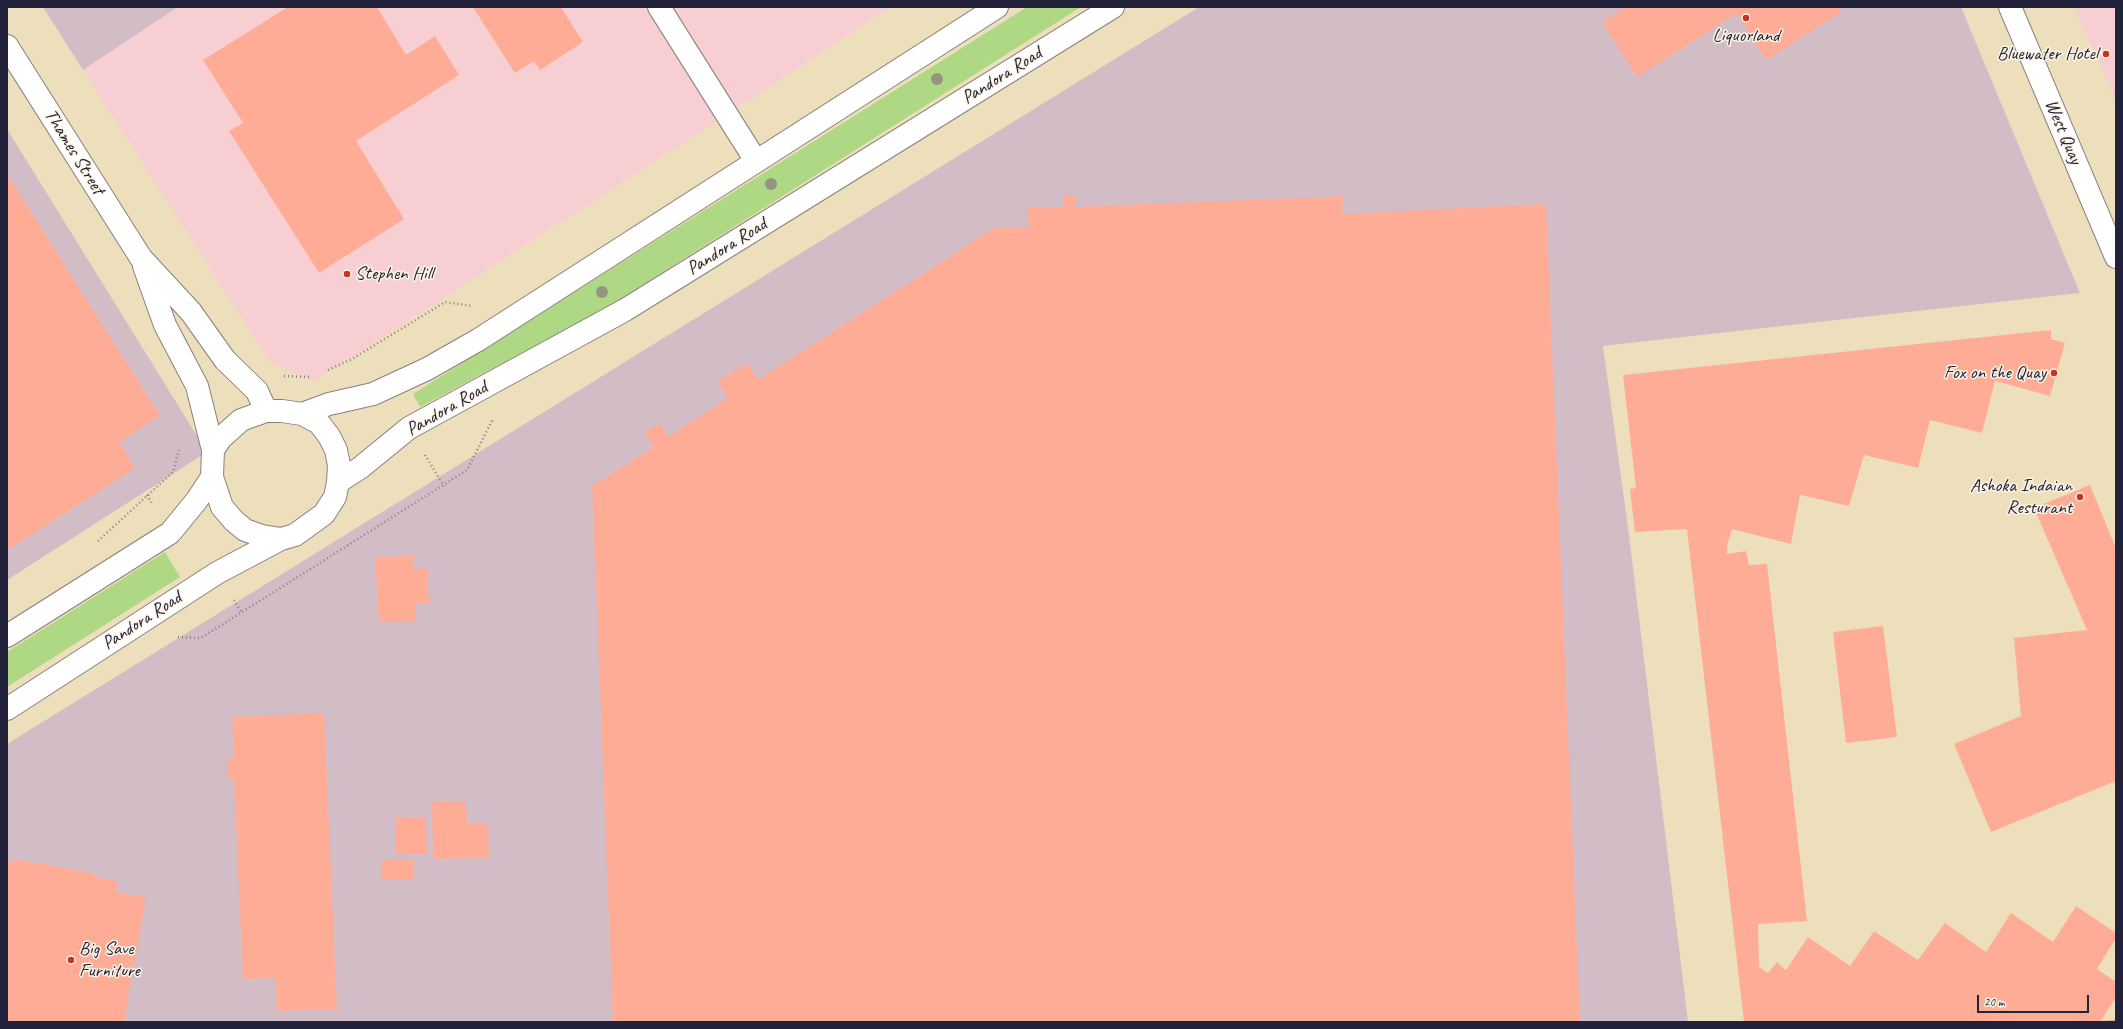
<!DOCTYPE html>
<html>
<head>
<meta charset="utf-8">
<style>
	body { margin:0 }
	#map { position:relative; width:2123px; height:1029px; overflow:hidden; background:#eddfbc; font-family:Caveat,sans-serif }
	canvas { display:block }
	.frame { position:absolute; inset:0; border:8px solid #22223b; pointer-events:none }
	.scale { position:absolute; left:1977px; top:995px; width:112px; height:18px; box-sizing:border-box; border:2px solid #22223b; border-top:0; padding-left:5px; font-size:12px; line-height:14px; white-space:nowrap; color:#22223b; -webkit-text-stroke:3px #fcf5e5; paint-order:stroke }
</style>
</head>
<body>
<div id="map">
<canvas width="2123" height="1029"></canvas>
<div class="frame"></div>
<div class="scale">20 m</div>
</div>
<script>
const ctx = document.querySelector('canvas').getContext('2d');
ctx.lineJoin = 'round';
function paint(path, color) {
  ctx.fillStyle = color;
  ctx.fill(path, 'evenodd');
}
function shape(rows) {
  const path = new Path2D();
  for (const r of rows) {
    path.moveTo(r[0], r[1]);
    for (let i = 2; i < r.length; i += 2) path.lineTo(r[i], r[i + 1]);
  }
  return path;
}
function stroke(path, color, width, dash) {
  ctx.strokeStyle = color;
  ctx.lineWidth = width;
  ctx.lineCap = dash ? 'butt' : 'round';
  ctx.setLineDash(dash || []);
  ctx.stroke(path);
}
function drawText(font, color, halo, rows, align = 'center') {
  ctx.font = font + ' Caveat,sans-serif';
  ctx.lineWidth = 3;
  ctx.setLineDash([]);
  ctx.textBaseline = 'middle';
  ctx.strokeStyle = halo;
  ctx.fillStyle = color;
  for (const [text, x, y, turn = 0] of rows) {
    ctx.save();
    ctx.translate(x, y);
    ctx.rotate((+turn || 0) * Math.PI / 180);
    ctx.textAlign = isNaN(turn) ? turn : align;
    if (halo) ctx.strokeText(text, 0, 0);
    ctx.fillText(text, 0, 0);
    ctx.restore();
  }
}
paint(shape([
	[178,7,891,7,710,126,313,382,269,361,83,70],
	[2074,7,2116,7,2116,101]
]), '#f7cfd3');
paint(shape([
	[43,7,178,7,83,70],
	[1199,7,1961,7,2080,293,1603,346,1629,535,1688,1022,7,1022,7,744],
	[7,129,207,452,7,580]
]), '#d2bdc7');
paint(shape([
	[1027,7,1081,7,606,308,420,407,413,394],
	[165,552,180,577,7,687,7,652]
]), '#aed883');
paint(shape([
	[288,7,377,7,406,55,435,36,459,75,356,141,404,219,319,273,229,131,243,123,203,60],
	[473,7,561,7,583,42,540,70,534,61,515,73],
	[1625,7,1839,7,1841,12,1766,60,1737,13,1637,77,1602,22],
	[7,174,160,416,119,442,135,468,7,550],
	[1064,195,1076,196,1076,207,1343,196,1342,214,1546,204,1580,1022,613,1022,592,486,654,447,644,432,660,423,668,437,728,398,718,382,747,363,758,380,994,228,1029,228,1027,208,1063,208],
	[2051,330,2051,339,2065,343,2050,396,1995,381,1982,433,1930,420,1918,468,1864,455,1849,506,1800,495,1791,544,1732,529,1727,546,1727,554,1746,551,1749,565,1767,564,1807,921,1758,924,1759,967,1768,973,1777,962,1786,970,1808,937,1850,966,1874,931,1918,960,1945,923,1986,952,2011,913,2053,942,2076,906,2116,933,2116,938,2097,969,2116,982,2116,997,2100,1022,1744,1022,1687,529,1635,532,1630,489,1636,488,1623,375],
	[2090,485,2116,549,2116,781,1991,832,1954,744,2021,716,2014,638,2087,630,2034,508],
	[413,556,413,569,427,568,429,604,415,604,416,621,379,622,375,557],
	[1883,626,1897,737,1846,743,1833,632],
	[324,713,337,1009,277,1011,275,978,243,979,234,779,228,780,227,760,234,759,232,717],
	[466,801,467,824,488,823,489,858,433,859,432,802],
	[395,818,426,818,427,854,395,854],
	[15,859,94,873,94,877,118,881,116,892,146,897,124,1022,7,1022,7,861,14,863],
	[381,859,413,859,413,880,381,880],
	[2116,1019,2116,1022,2102,1022,2101,1021]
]), '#ffac97');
const minor = shape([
	[659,7,756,161],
	[2010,7,2116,257],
	[7,46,141,258,191,312,225,360,257,391,266,411],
	[144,266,165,325,197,386,213,450]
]);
const major = shape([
	[266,411,282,411,302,414,319,423,329,436,336,450,339,465,338,482,335,497,324,514,295,535,281,539,262,536,245,530,234,521,222,507,212,477,213,450,221,438,241,420,266,411],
	[302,414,329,404,373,394,427,369,478,340,997,7],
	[338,482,360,468,409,428,625,310,1113,7],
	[7,636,170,533,197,500,212,477],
	[7,709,217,573,281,539]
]);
stroke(minor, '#88807c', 24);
stroke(major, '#88807c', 24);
stroke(shape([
	[328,370,352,359,445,302,472,306],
	[284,376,309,377],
	[425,455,444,486],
	[147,495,153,505],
	[98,541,173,472,179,450],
	[234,600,242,613],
	[178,637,201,638,467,470,493,419]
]), '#88807c', 2.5, [1, 3]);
stroke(minor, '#fff', 22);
stroke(major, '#fff', 22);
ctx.fillStyle = '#949581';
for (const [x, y] of [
	[937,79],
	[771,184],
	[602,292]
]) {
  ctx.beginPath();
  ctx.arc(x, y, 6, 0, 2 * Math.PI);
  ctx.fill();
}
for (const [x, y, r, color] of [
	[1746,18,4,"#c8321e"],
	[2106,54,4,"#c8321e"],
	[347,274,4,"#c8321e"],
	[2054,373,4,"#c8321e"],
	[2080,497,4,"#c8321e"],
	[71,960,4,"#c8321e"]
]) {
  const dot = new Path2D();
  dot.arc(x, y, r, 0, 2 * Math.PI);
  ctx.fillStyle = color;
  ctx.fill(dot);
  stroke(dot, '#fcf5e5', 1.5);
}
drawText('19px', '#22223b', '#fcf5e5', [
	["Liquorland",1746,36,"center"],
	["Bluewater Hotel",2098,54],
	["Stephen Hill",355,274,"left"],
	["Fox on the Quay",2046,373],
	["Ashoka Indaian",2072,486],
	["Resturant",2072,508],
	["Big Save",79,949,"left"],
	["Furniture",79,971,"left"]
], 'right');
drawText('19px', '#22223b', '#fcf5e5', [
	["Pandora Road",1002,76,-32],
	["West Quay",2063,132,67],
	["Thames Street",74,152,58],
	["Pandora Road",727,247,-32],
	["Pandora Road",447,409,-30],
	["Pandora Road",142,621,-33]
]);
</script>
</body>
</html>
